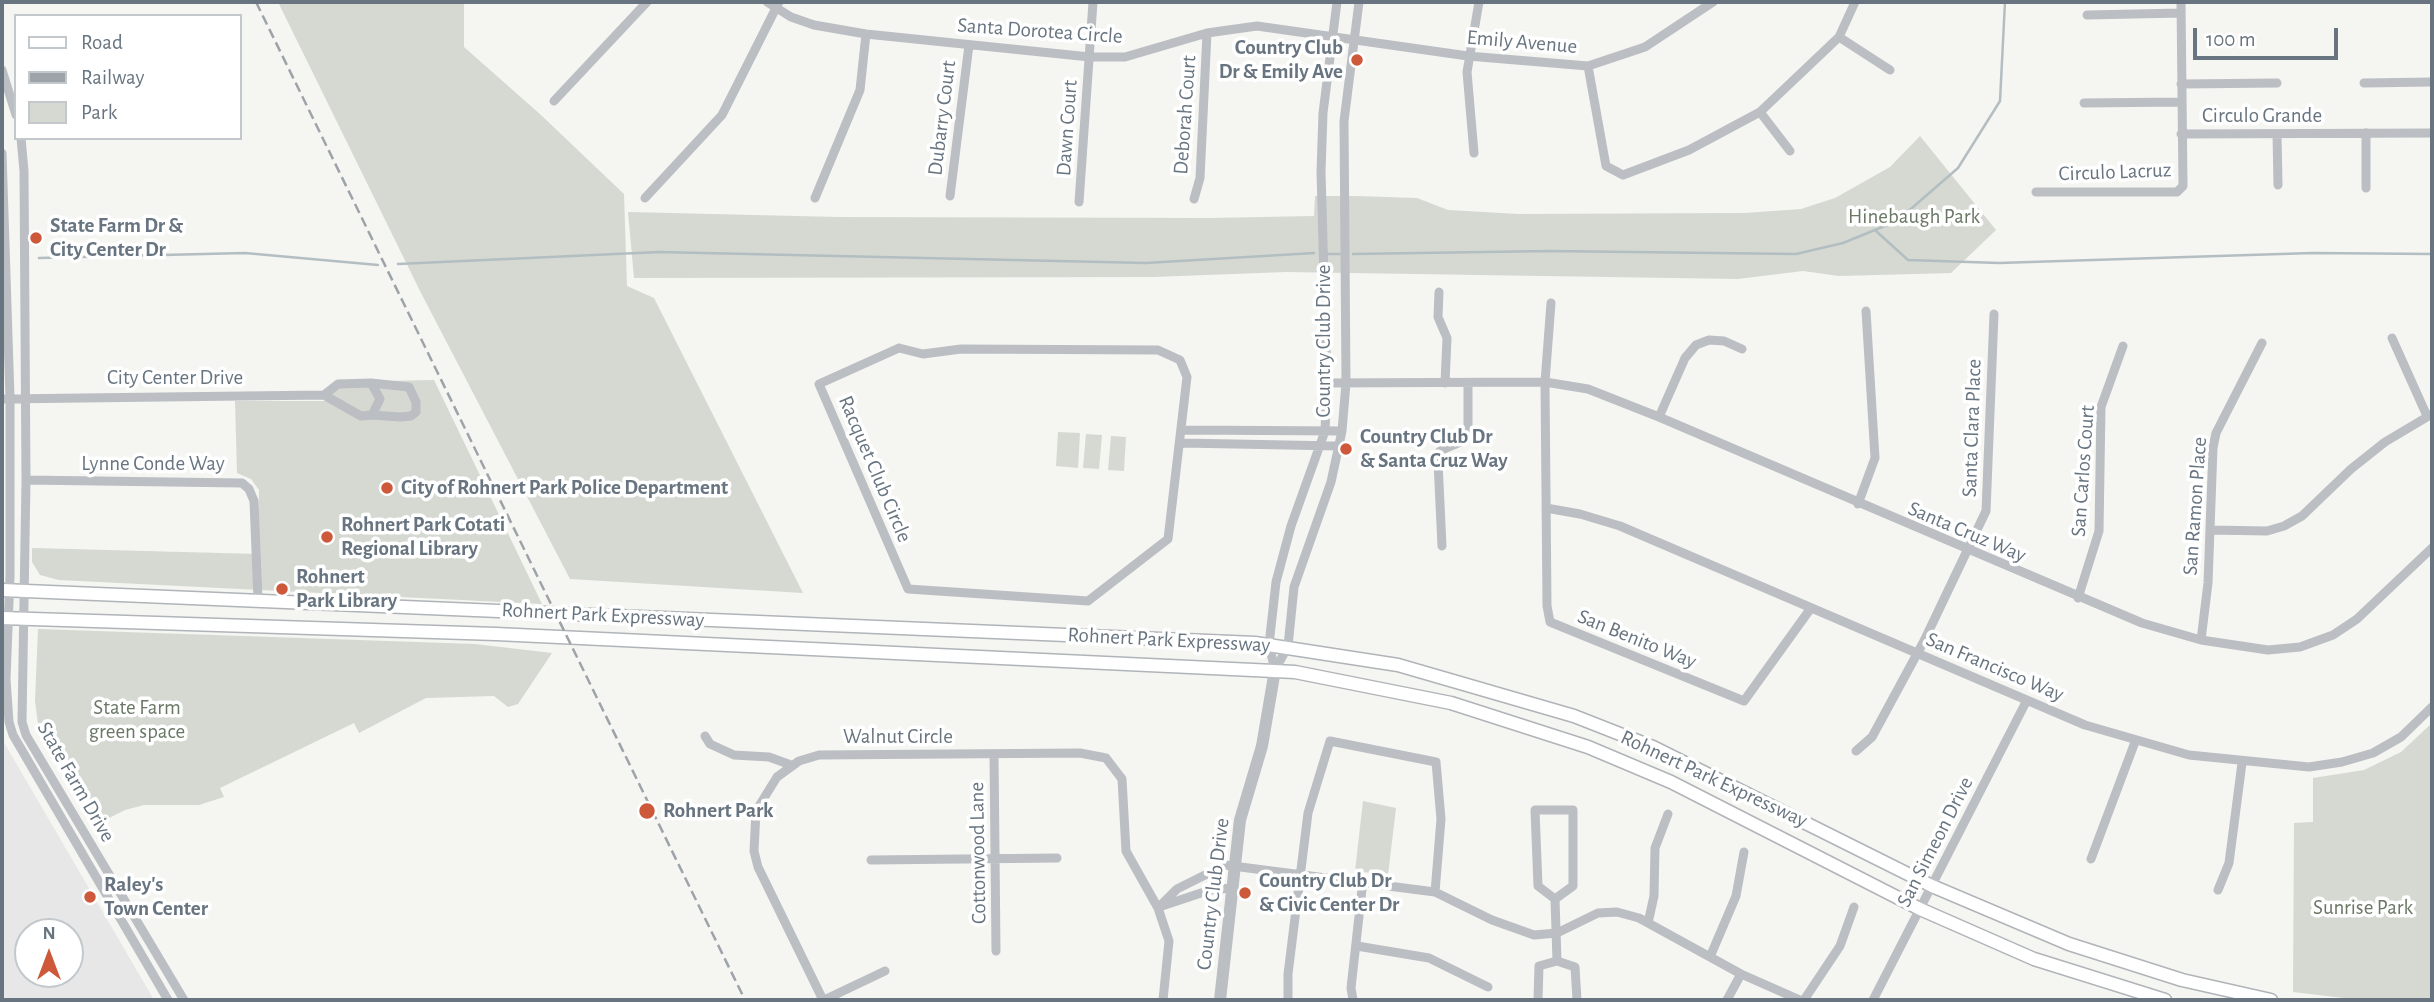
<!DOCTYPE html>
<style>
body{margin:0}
#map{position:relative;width:2434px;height:1002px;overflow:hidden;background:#f5f5f2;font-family:"Alegreya Sans",sans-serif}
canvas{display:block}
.frame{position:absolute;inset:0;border:4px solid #687580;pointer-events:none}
.legend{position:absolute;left:14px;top:14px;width:228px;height:126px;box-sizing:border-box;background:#fff;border:2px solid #c3c8cc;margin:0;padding:9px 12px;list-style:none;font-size:21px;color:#687580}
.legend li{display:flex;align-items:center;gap:14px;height:35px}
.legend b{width:35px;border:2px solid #c3c8cc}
.north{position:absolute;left:14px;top:918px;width:70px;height:70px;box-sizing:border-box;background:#fff;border:2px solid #c3c8cc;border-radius:50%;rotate:0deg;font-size:19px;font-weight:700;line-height:28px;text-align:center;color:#687580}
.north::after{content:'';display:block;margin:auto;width:24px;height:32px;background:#cd593a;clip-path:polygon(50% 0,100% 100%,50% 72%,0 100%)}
.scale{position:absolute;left:2193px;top:28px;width:145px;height:32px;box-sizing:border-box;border:4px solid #687580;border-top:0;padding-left:9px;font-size:21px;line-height:24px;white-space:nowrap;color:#687580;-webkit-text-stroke:5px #fff;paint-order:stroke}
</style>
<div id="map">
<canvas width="2434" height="1002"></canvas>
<div class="frame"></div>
<ul class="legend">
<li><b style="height:9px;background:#fff"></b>Road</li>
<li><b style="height:9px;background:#9da3a8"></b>Railway</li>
<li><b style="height:19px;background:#d5d9d2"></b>Park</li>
</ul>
<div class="north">N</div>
<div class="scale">100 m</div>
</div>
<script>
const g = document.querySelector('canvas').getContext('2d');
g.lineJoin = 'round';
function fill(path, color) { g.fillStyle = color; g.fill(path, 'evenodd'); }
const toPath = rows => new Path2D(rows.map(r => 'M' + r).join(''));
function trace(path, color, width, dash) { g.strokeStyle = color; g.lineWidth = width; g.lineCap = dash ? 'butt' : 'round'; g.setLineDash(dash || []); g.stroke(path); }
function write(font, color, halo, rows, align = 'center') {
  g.font = font + ' "Alegreya Sans",sans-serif'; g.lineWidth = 7; g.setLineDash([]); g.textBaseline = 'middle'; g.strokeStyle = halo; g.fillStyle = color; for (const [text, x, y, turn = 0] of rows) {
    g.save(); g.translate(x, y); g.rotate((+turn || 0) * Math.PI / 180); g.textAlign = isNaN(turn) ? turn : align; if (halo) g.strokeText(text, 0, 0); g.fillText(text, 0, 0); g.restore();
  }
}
const built = toPath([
 [2,739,154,1000,2,1000],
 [28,932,70,932,70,974,28,974]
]);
const green = toPath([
 [278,2,464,2,464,47,541,115,624,194,627,286,654,298,803,593,570,579,421,293],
 [1920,136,1996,230,1951,273,1839,276,1803,271,1738,279,1286,272,1153,277,634,278,628,212,838,217,1210,218,1314,216,1315,196,1354,196,1417,198,1448,210,1518,214,1745,213,1801,209,1835,198,1890,167],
 [434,380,542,604,59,580,40,575,32,562,32,548,258,554,259,490,251,479,237,473,235,401,326,401,334,382],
 [1058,432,1080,433,1078,468,1056,466],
 [1086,434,1102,435,1099,469,1083,468],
 [1111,436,1126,437,1124,471,1108,470],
 [38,629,475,644,552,653,518,704,508,707,494,696,426,698,359,733,354,723,220,788,224,797,199,805,144,805,125,810,97,824,38,724,35,701],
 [2432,723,2432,1000,2361,1000,2293,992,2294,823,2313,822,2313,778,2364,770,2401,752],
 [1363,801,1396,808,1388,875,1355,871]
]);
const stream = toPath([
 [1876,231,1908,260,1999,263,2312,253,2432,254],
 [1328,254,1340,254],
 [1353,254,1550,251,1796,254,1843,243,1897,221,1958,168,2000,101,2005,2],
 [39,258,245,253,378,265],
 [398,264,659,252,1146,263,1314,253]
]);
const minor = toPath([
 [767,2,791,17,814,25,866,34,1090,57,1125,57,1207,33,1257,26,1468,56,1588,66,1645,47,1713,2],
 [2087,15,2181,13],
 [1839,37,1890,70],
 [1588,66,1606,166,1623,175,1689,150,1760,112,1839,37,1855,2],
 [2,70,16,115],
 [2364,83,2432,82],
 [2181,84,2277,83],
 [554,101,647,2],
 [2084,103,2181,102],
 [1760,112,1790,151],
 [2366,133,2366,188],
 [2181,134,2432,133],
 [2277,134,2278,185],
 [21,138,24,171,26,480,22,722,26,735,184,1000],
 [2,153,10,398,10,576,6,679,9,722,13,735,168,1000],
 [1474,153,1467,72,1479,2],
 [2036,192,2177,192,2183,186,2181,2],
 [950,196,969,45],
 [645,198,722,115,779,2],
 [815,198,860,90,866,34],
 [1194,199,1200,178,1207,33],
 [1079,202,1093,2],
 [1439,292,1438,317,1447,338,1445,383],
 [1551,303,1545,382,1547,606,1550,622,1744,701,1811,608],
 [2392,338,2427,416],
 [899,348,923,354,961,349,1158,350,1180,360,1187,377,1168,539,1088,601,908,589,819,384,899,348],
 [371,383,409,387,416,402,416,412,411,416,400,417,372,415],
 [1327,383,1545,382,1588,389,1659,417,2142,623,2201,640,2268,650,2300,647,2333,635,2357,619,2432,548],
 [2,399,324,395,361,416,372,415,380,399,371,383,338,384,324,395],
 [1659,417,1685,358,1696,345,1709,340,1724,341,1742,349],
 [1183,430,1342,431],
 [1182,443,1339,446],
 [26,480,242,483,249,489,254,501,258,600],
 [1858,504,1875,458,1866,311],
 [1546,508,1580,514,1620,526,2085,725,2189,755,2309,767,2342,762,2373,753,2401,737,2432,707],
 [2210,530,2267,531,2284,526,2302,516,2351,469,2385,442,2432,414],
 [1442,546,1438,462,1439,452,1446,448,1468,439,1468,383],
 [2078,598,2099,531,2101,407,2123,346],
 [2201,640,2208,583,2213,448,2216,433,2262,343],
 [1275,670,1288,646,1294,587,1331,482,1342,431,1346,383,1344,121,1359,2],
 [1275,670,1269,645,1276,582,1291,526,1325,431,1327,383,1321,172,1323,113,1337,2],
 [705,736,710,744,734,755,769,757,791,765],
 [1856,751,1872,737,1924,641,1986,511,1994,314],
 [994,754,996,951],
 [2091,859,2135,742],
 [871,860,1057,858],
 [2218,890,2229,863,2242,763],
 [1555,899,1538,886,1535,810,1573,810,1573,886,1555,899,1557,961],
 [1159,907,1210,890,1232,888],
 [1158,908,1177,889,1225,865,1435,892,1492,920,1534,935,1557,933,1598,913,1617,912,1639,918,1741,974,1800,1000],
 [1648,923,1654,896,1655,848,1668,814],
 [1357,946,1429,958,1488,987],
 [1710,957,1736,896,1744,852],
 [823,1000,758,867,754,851,756,811,777,777,799,761,819,755,1080,753,1106,758,1122,779,1126,851,1158,908,1169,941,1163,1000],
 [824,1000,885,971],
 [1288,1000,1288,974,1308,813,1330,741,1436,762,1441,819,1435,892],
 [1353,1000,1351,988,1363,880],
 [1538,1000,1539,966,1557,961,1575,967,1577,1000],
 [1727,1000,1741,974],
 [1804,1000,1840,946,1854,907],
 [1873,1000,2027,700]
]);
const tertiary = toPath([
 [1220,1000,1240,820,1262,746,1275,670]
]);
const secondary = toPath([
 [2,590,1255,643,1398,665,1574,716,1653,747,1932,886,2069,944,2182,980,2271,1000],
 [2,618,496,634,1295,672,1451,703,1588,747,1671,782,1920,909,2034,959,2165,1000]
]);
const rail = toPath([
 [256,2,745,1000]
]);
const markers = [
 [1357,60,7,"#cd593a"],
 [36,238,7,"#cd593a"],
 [1346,449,7,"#cd593a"],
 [387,488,7,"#cd593a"],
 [327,537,7,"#cd593a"],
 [282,589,7,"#cd593a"],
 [647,811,9,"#cd593a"],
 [1245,893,7,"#cd593a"],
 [90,897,7,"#cd593a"]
];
const streetNames = [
 ["Santa Dorotea Circle",1040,31,4],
 ["Emily Avenue",1522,42,5],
 ["Deborah Court",1185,115,-86],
 ["Circulo Grande",2262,116],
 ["Dubarry Court",942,118,-83],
 ["Dawn Court",1067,128,-86],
 ["Circulo Lacruz",2115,172,-2],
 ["Country Club Drive",1324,341,-90],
 ["City Center Drive",175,378],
 ["Santa Clara Place",1972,428,-88],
 ["Lynne Conde Way",153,464],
 ["Racquet Club Circle",875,469,67],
 ["San Carlos Court",2083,471,-86],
 ["San Ramon Place",2195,506,-86],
 ["Santa Cruz Way",1967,532,23],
 ["Rohnert Park Expressway",603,615,3],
 ["San Benito Way",1637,639,22],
 ["Rohnert Park Expressway",1169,640,3],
 ["San Francisco Way",1995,667,23],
 ["Walnut Circle",898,737],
 ["Rohnert Park Expressway",1714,779,25],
 ["State Farm Drive",76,782,60],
 ["San Simeon Drive",1935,842,-63],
 ["Cottonwood Lane",978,853,-91],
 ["Country Club Drive",1213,894,-83]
];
const poiNames = [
 ["Country Club",1343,48,"right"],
 ["Dr & Emily Ave",1343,72,"right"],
 ["State Farm Dr &",50,226],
 ["City Center Dr",50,250],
 ["Country Club Dr",1360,437],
 ["& Santa Cruz Way",1360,461],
 ["City of Rohnert Park Police Department",401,488],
 ["Rohnert Park Cotati",341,525],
 ["Regional Library",341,549],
 ["Rohnert",296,577],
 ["Park Library",296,601],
 ["Rohnert Park",663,811],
 ["Country Club Dr",1259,881],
 ["& Civic Center Dr",1259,905],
 ["Raley's",104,885],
 ["Town Center",104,909]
];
const parkNames = [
 ["Hinebaugh Park",1914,217],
 ["State Farm",137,708],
 ["green space",137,732],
 ["Sunrise Park",2363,908]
];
fill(built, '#e6e7e6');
fill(green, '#d5d9d2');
trace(stream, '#b3bec2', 2.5);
trace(secondary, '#b0b4b8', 15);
trace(minor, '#bbbec2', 9);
trace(tertiary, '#bbbec2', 12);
trace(secondary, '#fff', 12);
trace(rail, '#9da3a8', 2.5, [10, 5]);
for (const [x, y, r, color] of markers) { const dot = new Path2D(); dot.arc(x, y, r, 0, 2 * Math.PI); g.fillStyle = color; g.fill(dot); trace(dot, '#fff', 2.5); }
write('21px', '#687580', '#fff', streetNames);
write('bold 21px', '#687580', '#fff', poiNames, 'left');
write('21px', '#6a7866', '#fff', parkNames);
</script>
